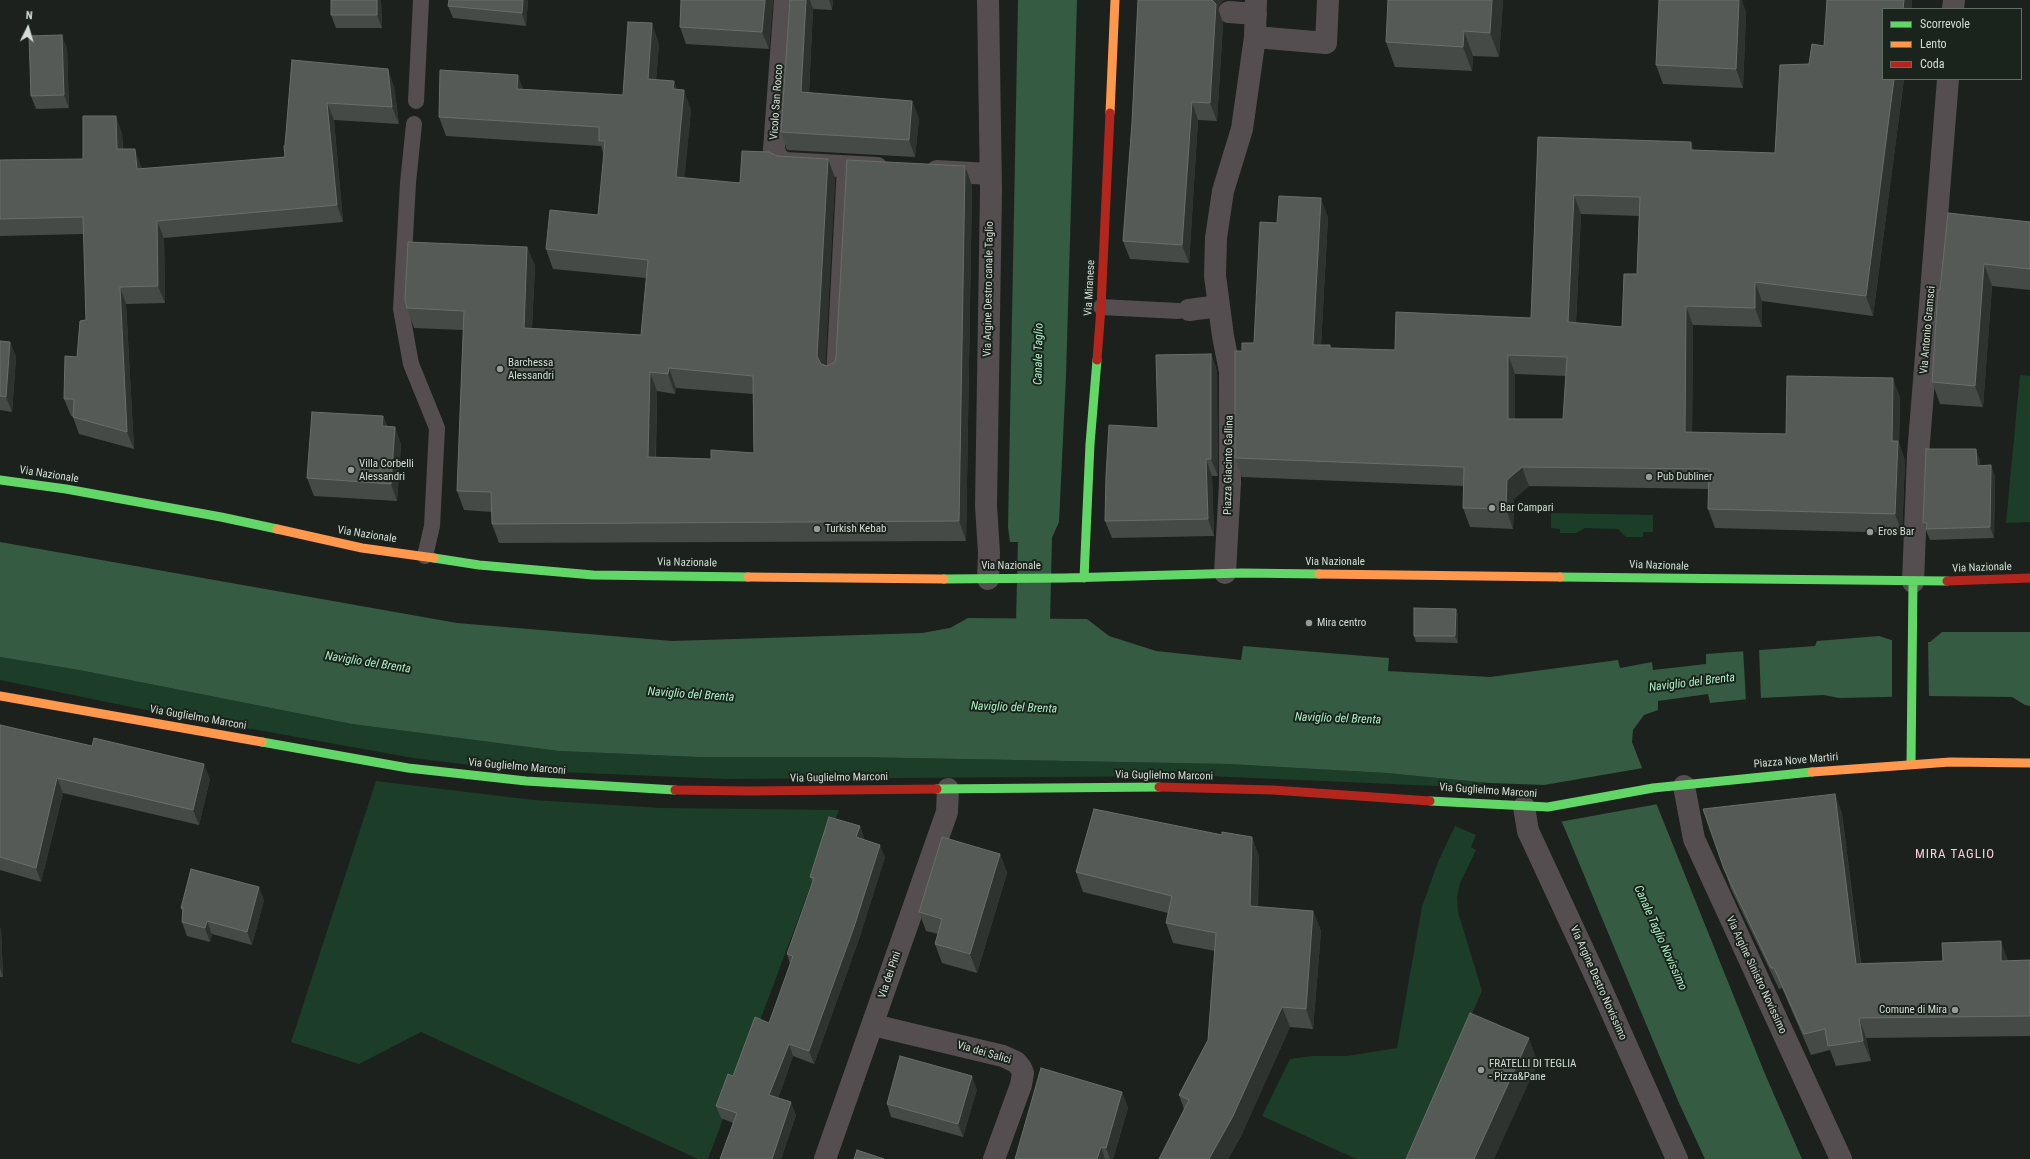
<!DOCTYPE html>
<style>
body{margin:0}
#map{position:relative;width:2030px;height:1159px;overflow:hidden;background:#1c211d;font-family:"Roboto Condensed",sans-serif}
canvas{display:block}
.legend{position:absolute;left:1882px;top:8px;width:140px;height:72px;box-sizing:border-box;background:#1a231c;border:1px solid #656d67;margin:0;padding:5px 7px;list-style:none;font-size:12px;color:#d6dcd7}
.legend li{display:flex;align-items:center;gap:8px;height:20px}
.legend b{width:20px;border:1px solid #656d67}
.north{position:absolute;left:8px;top:8px;width:40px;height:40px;-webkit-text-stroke:3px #1a231c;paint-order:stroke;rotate:5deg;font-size:11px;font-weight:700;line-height:16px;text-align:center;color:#d6dcd7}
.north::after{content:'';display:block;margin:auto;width:14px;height:18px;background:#d6dcd7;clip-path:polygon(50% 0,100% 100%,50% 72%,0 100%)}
</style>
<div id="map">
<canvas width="2030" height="1159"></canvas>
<ul class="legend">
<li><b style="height:5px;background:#63d668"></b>Scorrevole</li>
<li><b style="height:5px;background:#ff974d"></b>Lento</li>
<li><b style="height:5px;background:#b3261e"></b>Coda</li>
</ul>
<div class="north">N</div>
</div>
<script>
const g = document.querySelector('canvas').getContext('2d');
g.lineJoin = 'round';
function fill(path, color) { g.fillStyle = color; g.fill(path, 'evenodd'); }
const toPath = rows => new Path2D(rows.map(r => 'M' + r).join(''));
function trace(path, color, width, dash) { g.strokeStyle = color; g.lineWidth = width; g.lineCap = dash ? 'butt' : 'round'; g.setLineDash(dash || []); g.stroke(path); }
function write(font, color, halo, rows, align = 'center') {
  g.font = font + ' "Roboto Condensed",sans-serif'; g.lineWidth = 4; g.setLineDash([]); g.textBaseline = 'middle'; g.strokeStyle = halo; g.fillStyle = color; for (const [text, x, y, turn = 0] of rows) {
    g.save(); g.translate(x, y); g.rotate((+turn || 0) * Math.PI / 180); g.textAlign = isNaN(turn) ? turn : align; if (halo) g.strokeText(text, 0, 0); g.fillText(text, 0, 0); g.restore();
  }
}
const green = toPath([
 [2020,375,2030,376,2030,522,2006,523],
 [1551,513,1653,515,1653,532,1643,532,1643,537,1626,537,1618,529,1585,528,1576,533,1560,533,1560,529,1551,528],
 [0,657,79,670,352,724,559,751,698,757,855,757,1228,764,1386,773,1490,783,1460,787,1208,776,727,779,512,770,413,758,136,708,0,680],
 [376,781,533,800,661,808,839,810,708,1159,698,1159,421,1032,359,1064,291,1042],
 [1455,826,1476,835,1471,847,1476,850,1460,883,1457,897,1458,912,1482,991,1407,1159,1356,1159,1262,1116,1290,1059,1313,1056,1347,1056,1397,1048,1422,907,1438,862]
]);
const water = toPath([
 [1018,0,1077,0,1066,376,1059,522,1050,542,1010,542,1008,527],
 [0,542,457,623,672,641,922,633,950,628,968,618,1087,619,1109,636,1156,651,1241,660,1243,646,1389,658,1388,671,1490,677,1618,660,1620,668,1652,662,1653,670,1706,664,1706,654,1815,646,1817,641,1879,636,1891,640,1930,642,1942,632,2030,632,2030,706,2025,705,2012,697,1928,696,1839,698,1824,695,1759,698,1710,703,1708,694,1658,701,1658,710,1644,715,1633,730,1632,742,1642,768,1765,1074,1802,1159,1705,1159,1679,1103,1564,827,1544,785,1490,783,1386,773,1228,764,855,757,698,757,559,751,352,724,79,670,0,657]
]);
const pier = toPath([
 [1892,638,1928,640,1929,698,1892,700],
 [1759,648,1761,700,1746,701,1743,649],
 [1643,768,1658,804,1559,822,1545,793,1544,785]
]);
const canal = toPath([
 [1032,665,1036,496]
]);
const lane = toPath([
 [416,101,421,0],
 [414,124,408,183,401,309,411,364,437,428,432,526,425,556],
 [1101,307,1178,311],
 [834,376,845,166]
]);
const street = toPath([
 [785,0,774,149,777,158,785,163,877,168],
 [1953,9,1954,0],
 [1229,12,1256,14],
 [1255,37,1326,43,1328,0],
 [937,171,990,174],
 [1189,310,1219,306],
 [1225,573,1230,483,1230,372,1223,336,1215,276,1216,238,1223,191,1242,129,1255,37,1256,0],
 [988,579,989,553,986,506,991,190,988,0],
 [1913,582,1918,455,1948,79],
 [1684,786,1694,839,1841,1159],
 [1524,807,1528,831,1600,986,1677,1159],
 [873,1025,1003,1056,1016,1062,1021,1068,1023,1073,1021,1085,994,1159],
 [825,1159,947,812,948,789]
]);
const fast = toPath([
 [0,480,66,489,221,517,277,529],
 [434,558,479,565,593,575,748,577],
 [1560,577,1947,581],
 [1084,578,1090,444,1097,360],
 [944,579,1065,578,1242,573,1319,574],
 [262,742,408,768,526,781,675,790],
 [1911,764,1913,582],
 [937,789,1159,787],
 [1430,801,1548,807,1653,788,1812,772]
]);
const slow = toPath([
 [1110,113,1115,0],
 [277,529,362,548,434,558],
 [1319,574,1560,577],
 [748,577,944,579],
 [0,696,262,742],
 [1812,772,1950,762,2030,763]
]);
const jam = toPath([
 [1097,360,1101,307,1110,113],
 [1947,581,2030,578],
 [1159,787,1273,790,1430,801],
 [675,790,749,791,937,789]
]);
const wall = toPath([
 [331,0,381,0,382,28,336,28,331,15],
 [528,0,526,26,453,18,448,6],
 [773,0,769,49,686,44,680,27],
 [790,0,833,0,832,10,813,9,809,93,912,101,919,119,915,157,787,150,781,132],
 [1138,0,1224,0,1219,5,1218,8,1223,23,1217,121,1198,120,1189,263,1130,259,1123,241,1132,123],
 [1503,0,1499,57,1473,56,1472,71,1395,67,1386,42],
 [1827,0,1912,0,1912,9,1883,79,1904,79,1873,316,1762,301,1762,327,1693,325,1692,432,1786,434,1900,397,1899,443,1905,461,1902,533,1715,528,1708,509,1708,489,1529,486,1514,499,1513,529,1470,527,1463,508,1464,486,1242,477,1235,458,1242,351,1254,343,1277,223,1328,217,1321,345,1330,345,1330,348,1395,350,1531,318,1538,137,1694,150,1775,153,1809,64,1824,46],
 [1581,214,1639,216,1637,274,1622,327,1576,323],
 [1515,374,1566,376,1563,419,1515,419],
 [1746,12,1743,88,1663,84,1656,65],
 [659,43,656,80,674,81,677,90,691,110,684,178,740,183,777,156,828,159,835,178,825,366,827,366,835,362,965,166,972,186,966,541,499,543,492,524,492,512,464,510,457,491,463,330,414,328,407,308,527,247,535,266,532,328,641,335,646,278,553,269,546,249,598,215,604,155,601,146,446,136,439,117,523,90,623,95],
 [676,388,753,394,754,453,711,459,656,457,657,391,675,394],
 [67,48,69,108,36,109,31,96],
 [292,60,394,86,399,124,334,120,343,222,164,238,165,303,126,304,134,449,79,434,73,417,73,416,71,416,64,399,77,357,86,320,84,234,0,236,0,160,83,159,122,133,123,149,141,166,142,169,285,157],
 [2030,222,2030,290,1992,286,1983,407,1940,404,1932,382,1940,290],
 [0,341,10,342,16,357,12,412,0,410],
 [1211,354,1217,371,1218,476,1212,476,1214,536,1112,538,1105,521,1158,428],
 [383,416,387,426,395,427,401,445,397,501,314,496,307,478],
 [1980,460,1980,466,1995,476,1994,538,1930,540,1923,523],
 [1456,609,1458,615,1458,643,1416,642,1414,636],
 [0,725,210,779,199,825,63,793,41,882,0,870],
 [1835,794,1842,814,1861,963,2030,960,2030,1036,1866,1038,1871,1061,1836,1066,1830,1050,1811,1055,1782,988,1779,989,1731,889,1724,869],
 [860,826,864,839,885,857,859,939,814,1064,793,1056,778,1098,796,1115,781,1159,720,1159,733,1123,721,1118,716,1106,733,1076,769,1023,790,964,787,954,813,883,810,877],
 [1222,835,1252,837,1259,857,1258,907,1313,911,1321,931,1313,1029,1290,1027,1241,1136,1228,1159,1159,1159,1184,1109,1179,1095,1208,1040,1215,951,1173,943,1166,923,1168,913,1083,892,1076,872],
 [1000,854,1007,873,977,973,942,963,935,944,938,934,926,931,919,912],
 [264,900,252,945,212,934,210,942,187,936,182,922,183,913,181,908],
 [0,928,1,930,3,977,0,977],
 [977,1089,963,1137,891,1117,887,1104],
 [1122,1092,1128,1108,1113,1159,1015,1159]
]);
const shadedWall = toPath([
 [377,0,381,0,382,28,377,15],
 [523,0,528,0,526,26,522,13],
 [765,0,773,0,769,49,762,32],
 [806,0,810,0,813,9,808,110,801,92],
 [829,0,833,0,832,10],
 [1212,0,1224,0,1219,5,1218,8,1223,23,1217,121,1210,103],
 [1492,0,1503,0,1499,57,1490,33],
 [1739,0,1742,0,1746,12,1743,88,1736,69],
 [1904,0,1912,0,1912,9,1903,9],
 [652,23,659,43,655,98,648,79],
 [1464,31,1473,56,1472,71,1463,47],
 [62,35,67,48,69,108,64,95],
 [388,69,394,86,399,124,392,107],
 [518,75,525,94,517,89],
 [1894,79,1904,79,1873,316,1866,296],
 [674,81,681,101,673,89],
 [684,90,691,110,683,196,676,177],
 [912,101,919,119,915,157,909,140],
 [1192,102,1198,120,1189,263,1182,245],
 [327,103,334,120,343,222,337,205],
 [116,116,122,133,123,166,117,149],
 [1691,142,1698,162,1691,150],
 [135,149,141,166,144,186,137,169],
 [828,159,835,178,825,376,817,356],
 [965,166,972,186,966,541,959,521],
 [1574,195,1581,214,1575,341,1568,322],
 [1321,198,1328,217,1320,364,1313,345],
 [157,221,164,238,165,303,158,286],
 [527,247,535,266,531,347,524,328],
 [1984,264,1992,286,1983,407,1975,386],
 [1755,282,1762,301,1762,327,1755,308],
 [120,287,126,304,134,449,127,432],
 [1686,306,1693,325,1692,452,1685,432],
 [10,342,16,357,12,412,6,397],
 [1211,354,1217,371,1218,476,1211,459],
 [1508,355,1515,374,1515,439,1508,419],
 [669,368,676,388,675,394,668,374],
 [650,372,657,391,655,476,648,457],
 [1893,378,1900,397,1899,443,1905,461,1902,533,1895,514,1892,441],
 [383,416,389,434,382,426],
 [395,427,401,445,397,501,391,484],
 [1976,449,1980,460,1981,477,1977,466],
 [1206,459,1212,476,1214,536,1208,519],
 [1991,465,1995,476,1994,538,1990,527],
 [1522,467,1529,486,1514,499,1513,529,1506,509,1507,480],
 [1456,609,1458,615,1458,643,1455,636],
 [204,764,210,779,199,825,193,810],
 [57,778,63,793,41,882,36,868],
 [1835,794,1842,814,1863,984,1856,964],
 [860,826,864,839,861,850,856,837],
 [1252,837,1259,857,1257,926,1250,906],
 [880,845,885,857,859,939,814,1064,809,1051],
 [1000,854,1007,873,977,973,970,954],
 [259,887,264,900,252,945,247,932],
 [1313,911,1321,931,1313,1029,1306,1009],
 [207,921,212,934,210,942,205,928],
 [0,928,1,930,3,977,0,968],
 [2001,941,2008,961,2001,961],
 [1282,1007,1290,1027,1241,1136,1228,1159,1209,1159],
 [1859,1018,1866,1038,1871,1061,1863,1041],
 [1529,1038,1538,1063,1494,1159,1474,1159],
 [789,1044,793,1056,774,1108,769,1095],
 [972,1076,977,1089,963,1137,958,1124],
 [1122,1092,1128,1108,1113,1159,1110,1159,1106,1148],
 [791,1102,796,1115,781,1159,772,1159],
 [1101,1147,1105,1159,1097,1159]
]);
const building = toPath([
 [331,0,377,0,377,15,331,15,331,0],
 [449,0,523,0,522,13,448,6,449,0],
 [681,0,765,0,762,32,680,27,681,0],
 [790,0,806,0,801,92,912,101,909,140,781,132,790,0],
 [1138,0,1212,0,1216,4,1210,103,1192,102,1182,245,1123,241,1132,123,1138,0],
 [1388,0,1492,0,1490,33,1464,31,1463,47,1386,42,1388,0],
 [1659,0,1739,0,1736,69,1656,65,1659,0],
 [1827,0,1904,0,1903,9,1883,9,1883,79,1894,79,1866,296,1755,282,1755,308,1686,306,1685,432,1786,434,1787,376,1893,378,1892,441,1898,441,1895,514,1708,509,1709,469,1522,467,1507,480,1506,509,1463,508,1464,467,1235,458,1235,351,1242,351,1242,343,1254,343,1260,222,1277,223,1279,196,1321,198,1313,345,1330,345,1330,348,1395,350,1396,312,1531,318,1538,137,1691,142,1691,150,1775,153,1780,65,1809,64,1812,44,1824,46,1827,0],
 [1574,195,1640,197,1637,274,1624,274,1622,327,1568,322,1574,195],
 [1508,355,1567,357,1563,419,1508,419,1508,355],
 [628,22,652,23,648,79,674,81,673,89,684,90,676,177,740,183,742,151,769,152,777,156,828,159,817,356,821,364,827,366,835,362,836,357,847,160,965,166,959,521,492,524,491,492,457,491,464,311,407,308,405,299,408,242,527,247,524,328,641,335,648,260,546,249,550,210,598,215,605,141,599,141,599,127,439,117,440,70,518,75,517,89,623,95,628,22],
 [669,368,753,376,754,453,711,450,711,459,648,457,650,372,668,374,669,368],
 [62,35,64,95,31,96,29,36,62,35],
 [292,60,388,69,392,107,327,103,337,205,157,221,158,286,120,287,127,432,73,417,74,399,64,399,65,356,77,357,80,321,86,320,83,217,0,219,0,160,83,159,83,116,116,116,117,149,135,149,137,169,285,157,284,146,285,145,292,60],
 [1948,213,2030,222,2030,269,1984,264,1975,386,1932,382,1938,289,1940,290,1948,213],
 [0,341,10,342,6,397,0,396,0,341],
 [1211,354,1211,459,1206,459,1208,519,1105,521,1106,476,1109,425,1158,428,1156,355,1211,354],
 [312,412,383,416,382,426,395,427,391,484,307,478,312,412],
 [1926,449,1976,449,1977,466,1991,465,1990,527,1926,529,1927,523,1923,523,1926,449],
 [1414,608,1456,609,1455,636,1414,636,1414,608],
 [0,725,92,746,94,738,204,764,193,810,57,778,36,868,0,857,0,725],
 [1835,794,1856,964,1943,961,1942,943,2001,941,2001,961,2030,960,2030,1016,1859,1018,1863,1041,1828,1046,1825,1029,1804,1034,1774,968,1771,968,1724,869,1703,809,1835,794],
 [1094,809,1222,835,1222,832,1252,837,1250,906,1313,911,1306,1009,1282,1007,1233,1116,1209,1159,1159,1159,1189,1100,1179,1095,1208,1040,1216,933,1166,923,1172,896,1076,872,1094,809],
 [829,817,860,826,856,837,880,845,854,927,809,1051,789,1044,769,1095,791,1102,772,1159,720,1159,737,1113,716,1106,728,1074,733,1076,755,1017,769,1023,793,956,787,954,814,878,810,877,829,817],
 [942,837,1000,854,970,954,935,944,942,919,919,912,942,837],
 [191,869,259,887,247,932,207,921,205,928,182,922,183,908,181,908,191,869],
 [1470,1013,1529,1038,1474,1159,1406,1159,1470,1013],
 [900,1056,972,1076,958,1124,887,1104,900,1056],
 [1041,1068,1122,1092,1106,1148,1101,1147,1097,1159,1015,1159,1041,1068],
 [857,1150,884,1159,854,1159,857,1150]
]);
const markers = [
 [500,369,4,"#959b96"],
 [351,470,4,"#959b96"],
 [1649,477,4,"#959b96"],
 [1492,508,4,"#959b96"],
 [817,529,4,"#959b96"],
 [1870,532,4,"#959b96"],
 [1309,623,4,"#959b96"],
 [1955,1010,4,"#959b96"],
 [1481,1070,4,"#959b96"]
];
const streetNames = [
 ["Vicolo San Rocco",777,102,-86],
 ["Via Miranese",1090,288,-87],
 ["Via Argine Destro canale Taglio",989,289,-89],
 ["Via Antonio Gramsci",1928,330,-85],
 ["Piazza Giacinto Gallina",1229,465,-89],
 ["Via Nazionale",49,475,9],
 ["Via Nazionale",367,535,9],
 ["Via Nazionale",1335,562],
 ["Via Nazionale",687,563,1],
 ["Via Nazionale",1011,566],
 ["Via Nazionale",1659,566,2],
 ["Via Nazionale",1982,568,-2],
 ["Via Guglielmo Marconi",198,718,10],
 ["Piazza Nove Martiri",1796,761,-5],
 ["Via Guglielmo Marconi",517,767,5],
 ["Via Guglielmo Marconi",1164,776,1],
 ["Via Guglielmo Marconi",839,778,-1],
 ["Via Guglielmo Marconi",1488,791,4],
 ["Via dei Pini",890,975,-71],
 ["Via Argine Sinistro Novissimo",1756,975,65],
 ["Via Argine Destro Novissimo",1598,983,66],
 ["Via dei Salici",984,1053,16]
];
const poiNames = [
 ["Barchessa",508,363],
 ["Alessandri",508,376],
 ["Villa Corbelli",359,464],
 ["Alessandri",359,477],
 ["Pub Dubliner",1657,477],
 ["Bar Campari",1500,508],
 ["Turkish Kebab",825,529],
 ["Eros Bar",1878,532],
 ["Mira centro",1317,623],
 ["Comune di Mira",1947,1010,"right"],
 ["FRATELLI DI TEGLIA",1489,1064],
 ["- Pizza&Pane",1489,1077]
];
const waterNames = [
 ["Canale Taglio",1039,354,-89],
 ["Naviglio del Brenta",368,663,9],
 ["Naviglio del Brenta",1692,683,-7],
 ["Naviglio del Brenta",691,695,4],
 ["Naviglio del Brenta",1014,708,2],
 ["Naviglio del Brenta",1338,719,2],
 ["Canale Taglio Novissimo",1660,938,66]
];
const quarterNames = [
 ["MIRA TAGLIO",1955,855]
];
fill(green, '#1c3e29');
fill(water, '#355b42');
fill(pier, '#1c211d');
trace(canal, '#355b42', 34);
trace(lane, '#544e50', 16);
trace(street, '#544e50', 22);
trace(fast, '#63d668', 9);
trace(slow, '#ff974d', 9);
trace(jam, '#b3261e', 9);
fill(wall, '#454a46');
fill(shadedWall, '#2e332f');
fill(building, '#555a56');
trace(building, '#696e6a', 1);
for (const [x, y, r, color] of markers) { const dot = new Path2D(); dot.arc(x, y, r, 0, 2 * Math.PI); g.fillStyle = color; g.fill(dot); trace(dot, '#1a231c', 1.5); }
write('11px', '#d6dcd7', '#1a231c', streetNames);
write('11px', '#d6dcd7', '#1a231c', poiNames, 'left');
write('italic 12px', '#abf1c2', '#1a231c', waterNames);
g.letterSpacing = '1px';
write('13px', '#fbcbdd', '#1a231c', quarterNames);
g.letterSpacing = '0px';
</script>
